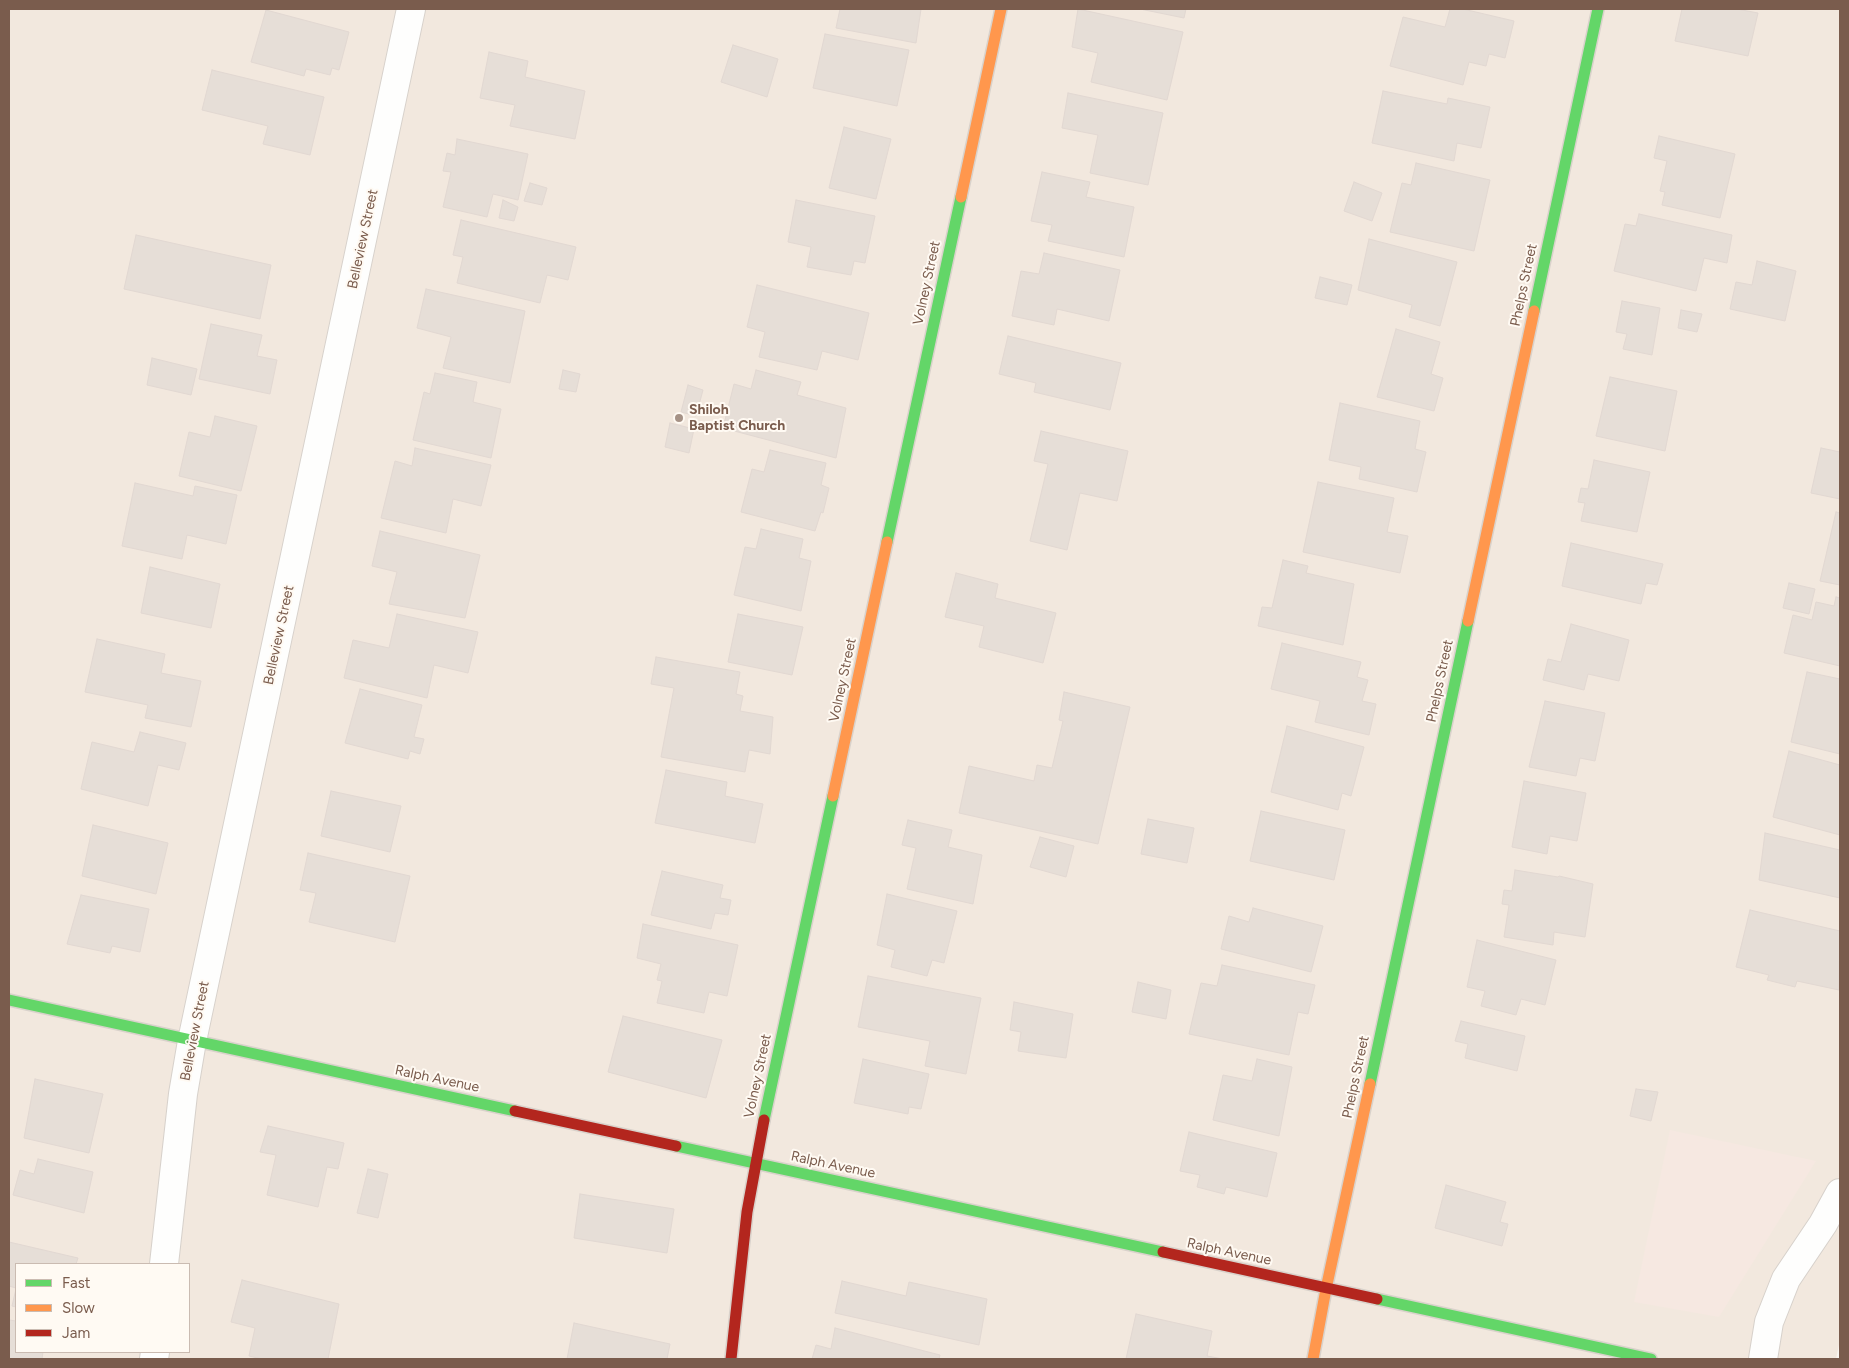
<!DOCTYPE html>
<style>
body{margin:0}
#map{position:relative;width:1849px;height:1368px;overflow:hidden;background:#f9f5f0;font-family:Figtree,sans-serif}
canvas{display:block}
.frame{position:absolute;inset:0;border:10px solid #7a5c4d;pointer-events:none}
.legend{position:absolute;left:15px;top:1263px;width:175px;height:90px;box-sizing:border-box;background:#fffaf3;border:1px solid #cabbb1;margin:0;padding:6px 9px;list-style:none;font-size:15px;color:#7a5c4d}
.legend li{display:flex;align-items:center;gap:10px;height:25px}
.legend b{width:25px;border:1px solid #cabbb1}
</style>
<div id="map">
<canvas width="1849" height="1368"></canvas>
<div class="frame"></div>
<ul class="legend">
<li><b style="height:6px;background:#63d668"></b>Fast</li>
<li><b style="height:6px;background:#ff974d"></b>Slow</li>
<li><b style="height:6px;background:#b3261e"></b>Jam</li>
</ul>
</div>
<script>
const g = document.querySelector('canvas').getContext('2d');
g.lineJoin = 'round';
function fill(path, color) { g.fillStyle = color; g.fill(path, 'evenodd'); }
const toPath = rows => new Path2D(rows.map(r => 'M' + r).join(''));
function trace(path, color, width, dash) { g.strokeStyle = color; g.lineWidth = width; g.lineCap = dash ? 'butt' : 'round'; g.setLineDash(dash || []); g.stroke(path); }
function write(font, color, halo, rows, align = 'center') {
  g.font = font + ' Figtree,sans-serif'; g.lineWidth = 4; g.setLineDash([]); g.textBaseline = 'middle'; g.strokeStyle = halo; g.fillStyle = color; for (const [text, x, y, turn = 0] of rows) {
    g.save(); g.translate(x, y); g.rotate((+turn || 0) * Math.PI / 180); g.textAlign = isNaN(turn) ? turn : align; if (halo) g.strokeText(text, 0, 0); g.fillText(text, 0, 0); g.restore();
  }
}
const residential = toPath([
 [9,9,1840,9,1840,1340,1836,1359,9,1359],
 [16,1264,189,1264,189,1352,16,1352]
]);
const commercial = toPath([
 [1670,1130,1816,1161,1719,1317,1634,1302]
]);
const building = toPath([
 [840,9,921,9,916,43,836,28,840,9],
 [1078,9,1183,32,1167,100,1091,82,1098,53,1072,47,1078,9],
 [1140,9,1186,9,1184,18,1140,9],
 [1450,9,1463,9,1514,21,1505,58,1489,54,1486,66,1469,62,1463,85,1390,66,1403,17,1445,27,1450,9],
 [1682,9,1737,9,1758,13,1748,56,1675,41,1682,9],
 [266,10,349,32,339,70,332,68,330,75,306,69,304,76,251,62,266,10],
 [825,34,909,50,897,106,813,88,825,34],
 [733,45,778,59,767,97,721,82,733,45],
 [489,52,528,61,525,77,585,91,575,139,510,126,515,105,480,98,489,52],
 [212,70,324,97,310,155,263,144,268,126,202,110,212,70],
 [1383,91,1447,104,1448,98,1490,107,1481,148,1457,143,1454,161,1372,143,1383,91],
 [1068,93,1163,113,1148,185,1090,173,1098,135,1062,128,1068,93],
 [844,127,891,139,876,199,829,188,844,127],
 [1659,136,1735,154,1720,218,1662,205,1665,192,1660,191,1667,161,1654,158,1659,136],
 [457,139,528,154,518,200,493,194,487,217,443,207,451,172,443,171,447,153,455,155,457,139],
 [1416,163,1490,180,1474,251,1390,232,1402,183,1411,185,1416,163],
 [1042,172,1090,182,1086,197,1134,207,1124,257,1048,241,1052,225,1031,221,1042,172],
 [1354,182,1382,193,1372,221,1344,211,1354,182],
 [530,183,547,188,542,205,524,201,530,183],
 [503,200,518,207,514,221,499,218,503,200],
 [796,200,875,216,865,263,854,261,851,275,807,267,811,247,788,242,796,200],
 [1639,214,1732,235,1727,263,1704,258,1696,291,1614,271,1625,224,1636,226,1639,214],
 [461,220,576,247,568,280,547,275,540,303,457,283,463,257,453,255,461,220],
 [136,235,271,265,260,319,124,289,136,235],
 [1369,239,1457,262,1440,326,1409,317,1412,305,1358,290,1369,239],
 [1044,253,1120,270,1109,321,1057,309,1054,325,1012,316,1021,271,1039,274,1044,253],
 [1757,261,1796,271,1785,321,1730,309,1736,282,1752,285,1757,261],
 [1320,277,1352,285,1347,305,1315,298,1320,277],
 [757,285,869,313,858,360,822,351,817,370,759,357,765,332,747,327,757,285],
 [426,289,525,311,510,383,443,368,451,337,417,328,426,289],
 [1622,301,1660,308,1652,355,1623,349,1627,334,1616,332,1622,301],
 [1681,310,1702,314,1697,332,1678,328,1681,310],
 [211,324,262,335,257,356,277,360,270,394,199,379,211,324],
 [1396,329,1440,342,1431,374,1443,378,1434,411,1377,397,1396,329],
 [1008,336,1121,363,1110,410,1034,392,1036,383,999,374,1008,336],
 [152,358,197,369,191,395,147,385,152,358],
 [563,370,580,374,576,392,559,389,563,370],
 [756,370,801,382,797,395,846,408,836,458,723,428,734,384,751,389,756,370],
 [435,373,477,382,473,402,501,409,491,458,413,440,424,392,430,394,435,373],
 [1610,377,1677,391,1665,451,1596,436,1610,377],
 [688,385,703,390,696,416,681,412,688,385],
 [1340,403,1420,421,1415,449,1426,452,1417,492,1359,479,1361,467,1329,460,1340,403],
 [215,416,257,426,241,491,179,476,189,432,210,437,215,416],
 [670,423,694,429,689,453,665,447,670,423],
 [1041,431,1128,451,1117,501,1080,493,1067,550,1030,541,1048,464,1034,461,1041,431],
 [415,448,491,465,481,506,453,499,446,533,381,518,395,461,412,466,415,448],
 [1821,448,1840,452,1840,499,1811,493,1821,448],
 [770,450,826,463,821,485,829,488,823,513,821,512,815,531,741,512,752,469,764,472,770,450],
 [1594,460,1650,472,1637,532,1581,521,1585,503,1578,502,1581,488,1588,489,1594,460],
 [1318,482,1394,498,1387,532,1408,536,1400,573,1303,552,1318,482],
 [135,483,193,496,195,486,237,495,226,544,187,535,182,559,122,546,135,483],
 [1836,512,1840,513,1840,585,1820,581,1836,512],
 [761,529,803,539,799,558,811,561,801,611,734,595,745,547,756,549,761,529],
 [380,531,480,555,465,618,389,604,397,572,372,566,380,531],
 [1571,543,1663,564,1657,585,1646,583,1641,604,1562,586,1571,543],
 [1283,560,1308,566,1306,573,1354,584,1343,645,1258,626,1262,607,1272,608,1283,560],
 [150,567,220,584,211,628,141,613,150,567],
 [956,573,998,584,995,598,1056,613,1043,663,979,647,984,626,945,617,956,573],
 [1789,583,1815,589,1809,614,1783,608,1789,583],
 [1836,597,1840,598,1840,666,1784,653,1793,615,1812,620,1816,602,1834,606,1836,597],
 [397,614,478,632,468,673,434,665,427,698,344,678,353,640,389,648,397,614],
 [738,614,803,627,792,675,728,662,738,614],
 [1571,624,1629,640,1619,681,1588,674,1584,690,1543,680,1548,659,1561,662,1571,624],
 [97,639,165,654,161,673,201,681,191,727,145,718,148,705,85,692,97,639],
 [1282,643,1361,662,1357,677,1368,680,1362,701,1376,704,1369,735,1315,722,1320,701,1271,689,1282,643],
 [656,657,740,672,736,694,743,696,740,711,773,717,770,754,749,750,745,772,661,757,674,688,651,684,656,657],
 [1807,672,1840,679,1840,754,1791,742,1807,672],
 [360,689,422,705,414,737,424,739,420,754,410,751,408,759,345,743,360,689],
 [1064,692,1130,707,1098,844,959,813,969,766,1034,781,1037,765,1052,768,1063,721,1059,720,1064,692],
 [1545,701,1605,713,1595,761,1580,758,1576,776,1529,767,1545,701],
 [1287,726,1364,747,1351,796,1342,793,1338,810,1271,792,1287,726],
 [140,732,186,743,179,770,158,765,148,806,81,789,92,742,134,752,140,732],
 [1789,751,1840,765,1840,835,1773,817,1789,751],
 [666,770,727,782,725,796,763,804,755,843,655,823,666,770],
 [1524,781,1586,793,1577,841,1550,836,1547,854,1512,847,1524,781],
 [331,791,401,806,390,852,321,836,331,791],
 [1261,811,1345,830,1334,880,1250,861,1261,811],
 [1148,819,1194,828,1187,863,1141,854,1148,819],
 [908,820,952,830,948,847,982,855,973,904,907,889,916,848,902,845,908,820],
 [93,825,168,843,156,894,82,876,93,825],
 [1765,833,1840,850,1840,898,1759,880,1765,833],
 [1040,837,1074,846,1066,877,1030,867,1040,837],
 [308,853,410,876,395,942,309,922,316,893,300,890,308,853],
 [1515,870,1558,877,1559,876,1593,884,1585,937,1554,932,1553,945,1504,937,1509,905,1502,904,1504,890,1512,891,1515,870],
 [662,871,723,885,720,898,731,900,728,915,715,913,711,929,651,915,662,871],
 [887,894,957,911,944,963,932,960,927,976,891,967,895,950,877,945,887,894],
 [81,895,149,909,140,952,112,946,110,953,67,944,81,895],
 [1253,908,1323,926,1311,972,1221,949,1229,916,1249,922,1253,908],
 [1750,910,1840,931,1839,990,1797,981,1795,987,1767,980,1769,975,1736,967,1750,910],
 [643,924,738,945,727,996,709,992,704,1013,657,1003,662,981,657,980,661,964,637,958,643,924],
 [1477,940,1556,960,1545,1005,1521,999,1516,1015,1481,1006,1485,991,1467,987,1477,940],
 [1222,965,1315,985,1308,1014,1298,1012,1289,1055,1189,1034,1201,983,1217,986,1222,965],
 [868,976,981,998,966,1074,925,1066,930,1041,858,1027,868,976],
 [1138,982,1171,990,1166,1019,1132,1012,1138,982],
 [1014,1002,1073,1014,1066,1058,1018,1051,1021,1032,1010,1030,1014,1002],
 [623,1016,722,1040,706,1098,608,1072,623,1016],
 [1461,1021,1525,1036,1517,1071,1465,1058,1468,1044,1455,1041,1461,1021],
 [863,1059,929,1074,921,1109,909,1107,908,1114,854,1103,863,1059],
 [1257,1059,1292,1067,1279,1136,1213,1120,1223,1075,1252,1081,1257,1059],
 [35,1079,103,1094,89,1153,24,1138,35,1079],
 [1636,1089,1658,1092,1651,1121,1630,1116,1636,1089],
 [268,1126,344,1143,338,1169,327,1167,318,1207,267,1195,276,1155,260,1152,268,1126],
 [1189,1132,1277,1153,1267,1197,1226,1187,1224,1194,1197,1187,1200,1175,1180,1171,1189,1132],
 [38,1159,93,1172,84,1213,13,1195,20,1170,34,1174,38,1159],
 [368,1169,388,1174,378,1218,357,1213,368,1169],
 [1446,1185,1506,1202,1500,1222,1508,1224,1502,1246,1435,1228,1446,1185],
 [580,1194,674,1209,667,1253,574,1238,580,1194],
 [9,1242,78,1258,76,1264,16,1264,16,1288,9,1286,9,1242],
 [242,1280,339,1304,328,1359,262,1359,249,1356,255,1328,231,1322,242,1280],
 [842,1281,906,1296,909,1282,987,1299,979,1345,835,1313,842,1281],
 [16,1289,16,1307,12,1306,16,1289],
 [1136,1314,1212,1331,1207,1356,1223,1359,1126,1359,1136,1314],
 [9,1320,16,1321,16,1352,43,1352,42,1359,44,1359,9,1359,9,1320],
 [574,1323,670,1344,667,1359,567,1359,574,1323],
 [835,1328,940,1355,939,1359,812,1359,816,1345,831,1349,835,1328]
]);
const street = toPath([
 [164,1264,183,1094,192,1041,411,9],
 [154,1359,155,1352],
 [1763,1359,1769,1322,1786,1279,1823,1224,1840,1193]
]);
const fast = toPath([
 [1534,311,1598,9],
 [887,542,961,197],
 [9,1000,515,1111],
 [1370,1084,1468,621],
 [764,1120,833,796],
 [676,1146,1163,1252],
 [1377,1299,1651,1359]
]);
const slow = toPath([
 [961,197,1001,9],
 [1468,621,1534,311],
 [833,796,887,542],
 [1313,1359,1326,1289,1370,1084]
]);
const jam = toPath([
 [515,1111,676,1146],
 [1163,1252,1377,1299],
 [731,1359,747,1212,764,1120]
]);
const markers = [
 [679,418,5,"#a69286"]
];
const streetNames = [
 ["Belleview Street",363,239,-78],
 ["Volney Street",927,283,-78],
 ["Phelps Street",1524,285,-78],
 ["Belleview Street",279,635,-78],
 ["Volney Street",843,680,-78],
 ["Phelps Street",1440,681,-78],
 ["Belleview Street",195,1031,-79],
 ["Volney Street",758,1076,-78],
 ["Phelps Street",1356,1077,-78],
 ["Ralph Avenue",437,1079,12],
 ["Ralph Avenue",833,1165,12],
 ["Ralph Avenue",1229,1252,12]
];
const poiNames = [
 ["Shiloh",689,410],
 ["Baptist Church",689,426]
];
fill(residential, '#f2e8de');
fill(commercial, '#f6e8e1');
fill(building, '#e6ded7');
trace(building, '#e2d8d2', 1);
trace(street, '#d7d1cb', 30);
trace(fast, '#d9d2cb', 14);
trace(slow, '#d9d2cb', 14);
trace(jam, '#d9d2cb', 14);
trace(street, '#fefefd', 28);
trace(fast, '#63d668', 11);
trace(slow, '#ff974d', 11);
trace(jam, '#b3261e', 11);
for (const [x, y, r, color] of markers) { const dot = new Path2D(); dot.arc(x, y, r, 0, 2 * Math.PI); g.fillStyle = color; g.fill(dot); trace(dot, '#fffaf3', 2); }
write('14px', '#7a5c4d', '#fffaf3', streetNames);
write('bold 14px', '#7a5c4d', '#fffaf3', poiNames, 'left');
</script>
